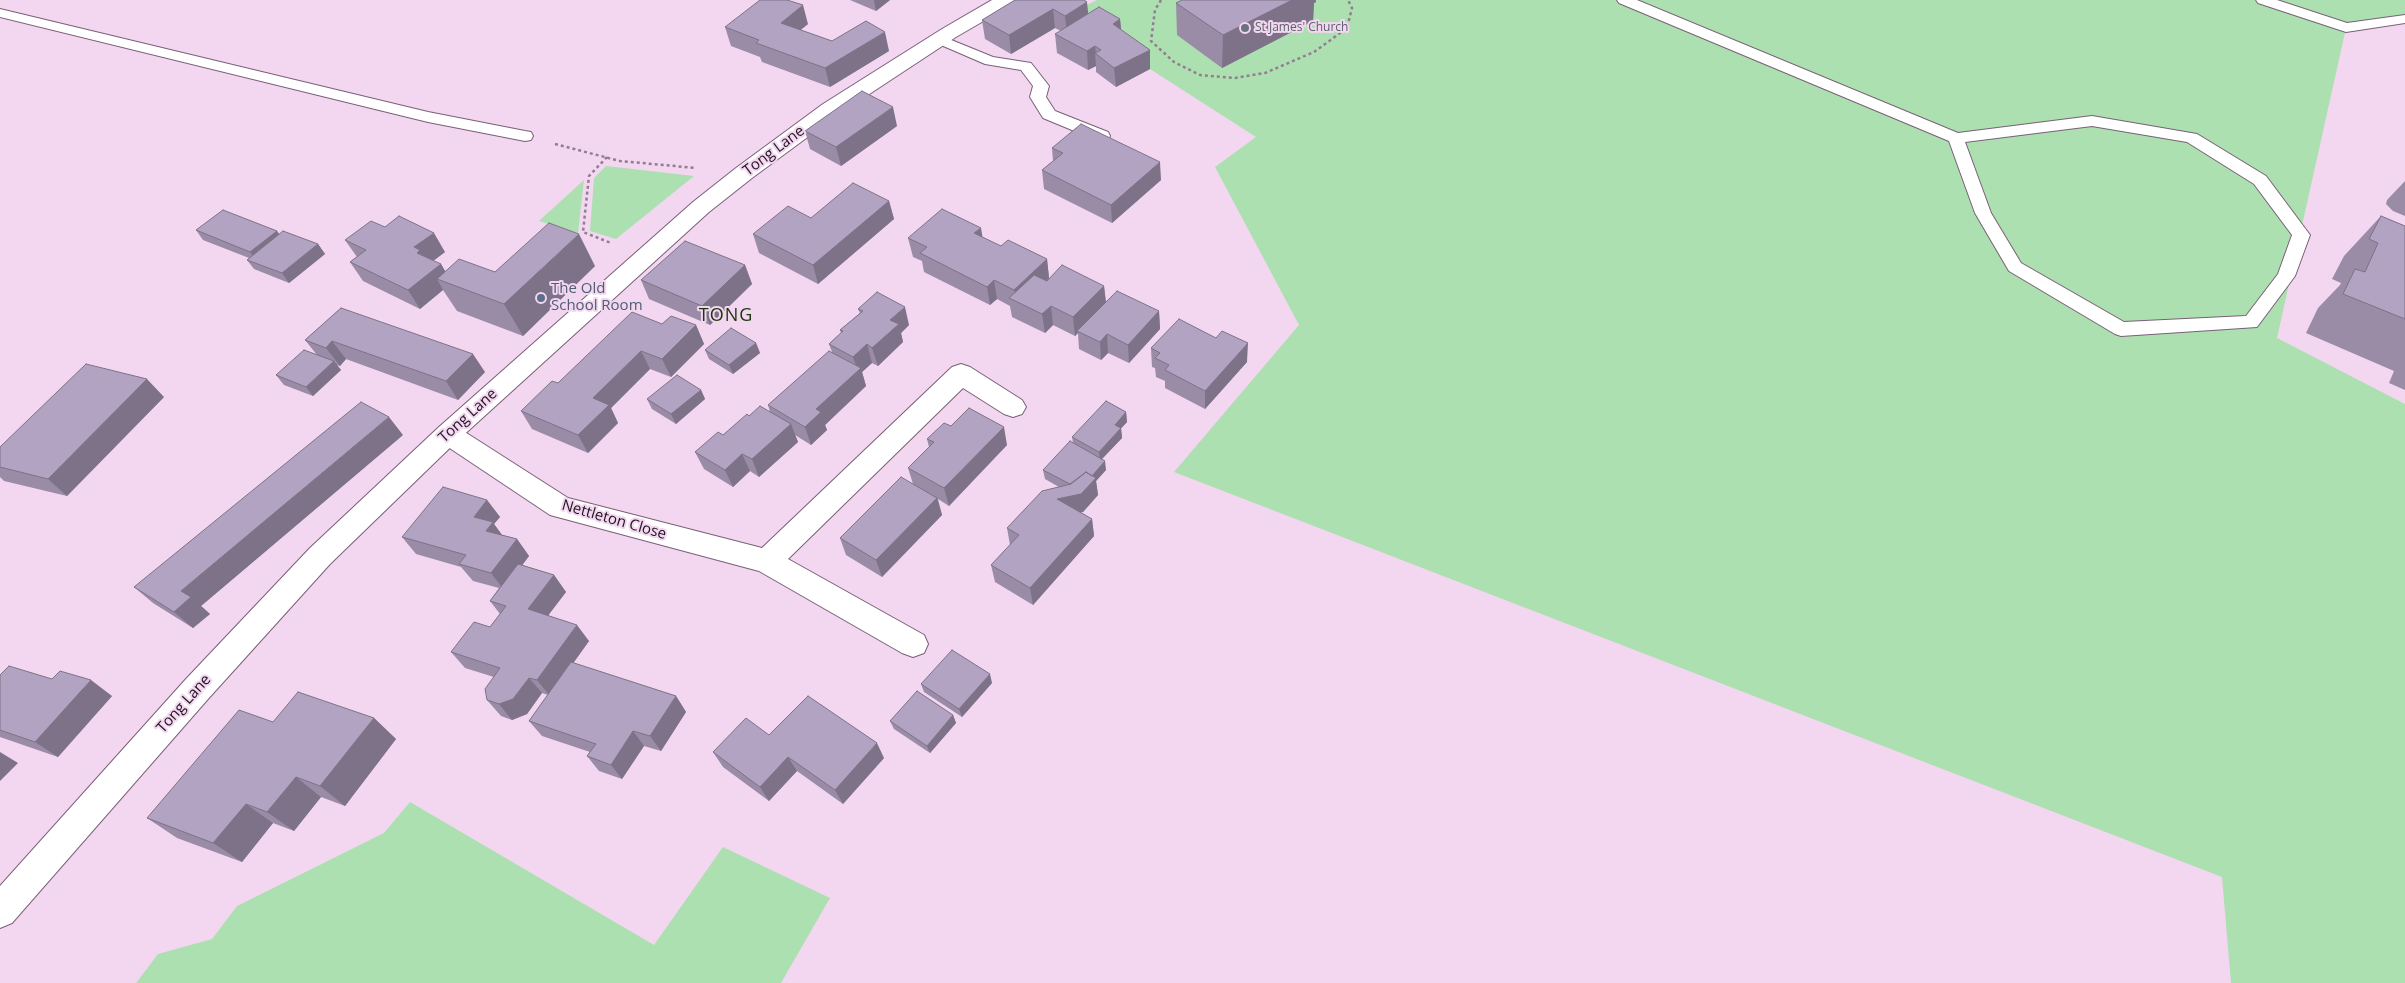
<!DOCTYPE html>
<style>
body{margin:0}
canvas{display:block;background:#f3d6f0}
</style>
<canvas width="2405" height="983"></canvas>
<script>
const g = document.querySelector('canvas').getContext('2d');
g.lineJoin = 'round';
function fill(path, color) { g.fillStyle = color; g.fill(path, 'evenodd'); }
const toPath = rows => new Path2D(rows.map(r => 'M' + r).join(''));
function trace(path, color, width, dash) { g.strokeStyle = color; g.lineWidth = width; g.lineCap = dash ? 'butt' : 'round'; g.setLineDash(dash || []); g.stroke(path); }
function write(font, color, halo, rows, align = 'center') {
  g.font = font + ' "Open Sans",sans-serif'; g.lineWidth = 4; g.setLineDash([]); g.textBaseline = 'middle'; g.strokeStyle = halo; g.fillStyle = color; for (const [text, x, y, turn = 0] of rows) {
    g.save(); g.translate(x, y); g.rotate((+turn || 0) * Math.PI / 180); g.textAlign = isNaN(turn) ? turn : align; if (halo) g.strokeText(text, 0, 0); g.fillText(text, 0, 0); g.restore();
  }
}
const green = toPath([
 [1097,0,2405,0,2405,18,2346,28,2277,338,2405,404,2405,983,2231,983,2222,877,1174,472,1299,325,1215,167,1256,137,1150,69,1072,12],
 [606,166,694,176,616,239,590,231,594,178],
 [584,180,578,233,539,221],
 [410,802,654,945,723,847,830,898,781,983,136,983,158,954,212,939,237,906,384,833]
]);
const path = toPath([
 [1161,0,1155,10,1151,41,1174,62,1200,75,1235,78,1265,73,1314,52,1347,28,1352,8,1348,0],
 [555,144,620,161,696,168],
 [607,157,589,176,583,232,611,243]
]);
const lane = toPath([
 [1617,0,1637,0,1958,133,2092,116,2197,134,2266,176,2307,231,2310,235,2295,276,2257,327,2121,336,2115,334,2009,271,1975,213,1949,141,1619,3,1617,0],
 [2092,126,2187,142,2254,184,2292,235,2278,274,2246,316,2124,322,2021,263,1991,213,1965,142,2092,126],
 [2256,0,2277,0,2347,23,2405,15,2405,23,2346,32,2258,3,2256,0],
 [0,9,428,112,525,131,531,132,533,136,531,140,525,141,428,122,0,17,0,9],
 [939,35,993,57,1031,63,1049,86,1046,97,1055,111,1108,132,1110,136,1108,140,1102,141,1096,140,1043,118,1030,97,1033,86,1021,70,985,64,934,42,932,39,934,36,939,35]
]);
const street = toPath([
 [961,364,970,367,1022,400,1026,407,1022,414,1013,417,1004,414,963,388,788,559,924,635,928,644,924,653,913,657,902,653,759,571,550,515,439,441,435,434,439,427,448,424,457,427,568,498,762,548,952,367,961,364]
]);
const secondary = toPath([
 [992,0,1016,0,1013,4,956,37,839,114,752,178,709,212,457,441,330,564,208,699,12,923,0,928,0,886,186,679,310,548,439,427,693,202,736,168,823,104,942,29,992,0]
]);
const wall = toPath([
 [850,0,890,0,876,11],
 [1015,0,1088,14,1120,19,1121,30,1150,69,1116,87,1096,72,1096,66,1088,70,1057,53,1055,34,1061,31,1055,28,1011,54,985,39,982,20],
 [1182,0,1316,0,1316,2,1314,3,1313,21,1222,68,1177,35,1176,3],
 [808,24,800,30,832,41,889,51,830,87,762,62,760,57,731,46,725,27],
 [897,126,841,166,810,149,805,131],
 [1052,148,1161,180,1112,223,1044,189,1042,170,1053,161],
 [2405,181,2405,216,2393,211,2386,204,2387,200],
 [889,201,894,219,818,284,759,253,753,234,811,218],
 [2381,216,2405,226,2405,390,2389,383,2394,371,2306,333,2318,308,2340,285,2341,283,2332,279,2344,256],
 [385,227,445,252,433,261,441,264,445,271,495,272,595,266,523,336,457,311,443,290,420,309,363,281,350,262,357,257,345,240],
 [196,230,277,231,279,234,318,244,325,254,289,283,254,269,247,260,249,258,203,240],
 [908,238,1001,246,1047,259,1049,278,1104,286,1106,302,1159,311,1160,329,1129,363,1108,353,1101,360,1079,349,1078,333,1075,336,1053,325,1045,333,1012,317,1010,306,997,299,990,305,924,272,922,261,913,257],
 [745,265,752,284,710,325,649,299,641,280],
 [341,308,485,372,458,400,346,359,340,366,337,365,341,370,313,396,284,385,276,375,317,355,305,340],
 [858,309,909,325,901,333,903,342,878,366,872,363,862,372,866,386,825,425,827,430,811,445,795,435,798,442,759,477,750,471,733,487,704,469,695,452,723,435,749,416,770,412,768,405,832,352,829,344,841,333,840,330,860,313],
 [696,325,704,344,671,377,650,369,611,408,618,423,588,453,532,429,521,411,558,383],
 [756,343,760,353,733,374,709,359,705,350],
 [1151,348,1247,362,1205,409,1165,388,1165,381,1156,377,1155,368,1152,367],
 [701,390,705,399,676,424,652,409,647,399],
 [164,397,67,496,4,481,0,477,0,447],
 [1126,412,1127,422,1121,428,1122,438,1102,459,1106,470,1096,481,1098,495,1083,512,1080,512,1092,519,1094,536,1033,605,995,582,991,565,1010,545,1007,528,1059,487,1045,479,1043,470,1073,443,1072,437],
 [951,426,1007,445,949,506,938,499,942,515,882,577,846,555,840,538,913,484,908,468,929,447,927,439],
 [403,435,201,606,210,614,193,628,153,603,134,587],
 [487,500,500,517,494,524,502,535,517,539,529,556,522,565,554,575,566,592,548,615,589,641,573,663,676,696,686,712,661,751,644,746,622,779,599,771,587,756,590,752,542,736,529,721,548,695,542,693,527,714,512,720,501,716,487,700,494,677,465,668,451,652,490,627,500,614,490,601,499,588,473,581,461,567,416,554,402,537],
 [0,675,52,679,112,696,58,757,0,737],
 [992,683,962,717,924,692,921,684],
 [953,715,956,723,930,753,894,729,890,721],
 [374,718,396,739,345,806,321,797,294,831,273,823,242,862,177,838,147,818,273,722],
 [769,735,884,758,843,804,797,771,769,801,723,767,713,752]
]);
const shadedWall = toPath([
 [874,0,890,0,876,11],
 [1292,0,1316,0,1316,2,1314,3,1313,21,1222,68,1223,35],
 [1087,2,1089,21,1067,34,1065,16],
 [803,5,808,24,786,42,781,23],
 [1053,9,1055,28,1011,54,1009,35],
 [1120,19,1122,38,1113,24],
 [885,32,889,51,830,87,825,68],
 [1095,46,1096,54,1095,53,1096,66,1088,70,1087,51],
 [1150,50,1150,69,1116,87,1114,68],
 [893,107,897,126,841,166,836,147],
 [1160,162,1161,180,1112,223,1111,205],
 [889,201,894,219,818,284,813,265],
 [981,228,984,246,974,233],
 [277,231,284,241,258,262,250,252],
 [434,233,445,252,429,264,429,271,414,247],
 [579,234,595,266,523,336,504,304],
 [318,244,325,254,289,283,282,273],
 [1047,259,1049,278,1022,304,1016,301,1014,290],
 [441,264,452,283,437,279,443,290,420,309,408,290],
 [745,265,752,284,710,325,702,306],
 [994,280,997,299,990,305,987,287],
 [1104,286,1106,304,1077,331,1078,333,1075,336,1073,317],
 [1051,306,1053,325,1045,333,1042,314],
 [905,307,909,325,901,333,903,342,878,366,872,348,890,320],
 [1159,311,1160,329,1129,363,1128,345],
 [696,325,704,344,671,377,662,359],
 [1107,334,1108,353,1101,360,1100,342],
 [332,341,346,359,340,366,326,348],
 [756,343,760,353,733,374,729,365],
 [1248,343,1247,362,1205,409,1205,391],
 [867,344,872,363,862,372,866,386,825,425,827,430,811,445,805,427,816,409,858,371,853,357],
 [641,351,650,369,611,408,618,423,588,453,578,435,593,398],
 [473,354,485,372,458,400,446,381],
 [334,361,341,370,313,396,306,387],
 [147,379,164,397,67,496,48,479],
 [701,390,705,399,676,424,671,414],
 [1126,412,1127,422,1116,434,1115,425],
 [389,417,403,435,201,606,210,614,193,628,174,612,181,591],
 [791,424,798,442,759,477,752,459],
 [1004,427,1007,445,949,506,944,488],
 [1121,428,1122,438,1100,461,1099,452],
 [742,454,750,471,733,487,725,470],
 [1105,461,1106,470,1096,481,1098,495,1083,512,1060,517,1057,499,1079,489],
 [937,498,942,515,882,577,876,560],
 [487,500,500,517,494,524,505,539,498,548,474,517],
 [1092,519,1094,536,1033,605,1030,588],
 [517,539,529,556,504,590,491,573],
 [554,575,566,592,541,625,528,609],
 [577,625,589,641,550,696,537,680],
 [990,674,992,683,962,717,959,709],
 [529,678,542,693,527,714,512,720,499,704],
 [91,680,112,696,58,757,35,742],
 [676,696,686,712,661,751,650,736],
 [953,715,956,723,930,753,927,746],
 [374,718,396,739,345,806,320,786],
 [633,731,644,746,622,779,611,765],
 [877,743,884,758,843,804,835,790],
 [0,752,18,763,0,781],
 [788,757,797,771,769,801,760,787],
 [296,777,321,797,294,831,267,812],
 [246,804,273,823,242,862,213,843]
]);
const building = toPath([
 [760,0,787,0,803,5,781,23,832,41,866,21,885,32,825,68,756,43,759,40,725,27,760,0],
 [1015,0,1084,0,1087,2,1065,16,1053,9,1009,35,982,20,1015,0],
 [1182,0,1292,0,1223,35,1176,3,1182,0],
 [1099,7,1120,19,1113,24,1150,50,1114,68,1095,53,1101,50,1095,46,1087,51,1055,34,1099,7],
 [862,91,893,107,836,147,805,131,862,91],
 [1081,124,1160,162,1111,205,1042,170,1063,153,1052,148,1081,124],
 [853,183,889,201,813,265,753,234,788,206,811,218,853,183],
 [942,209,981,228,974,233,1001,246,1008,240,1047,259,1014,290,994,280,987,287,920,253,927,247,908,238,942,209],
 [223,210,277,231,250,252,196,230,223,210],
 [399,216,434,233,414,247,420,250,417,253,441,264,408,290,350,262,366,250,345,240,371,221,385,227,399,216],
 [2381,216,2405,226,2405,319,2343,294,2355,269,2365,272,2378,243,2369,239,2381,216],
 [549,223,579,234,504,304,437,279,459,259,495,272,549,223],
 [283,231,318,244,282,273,247,260,283,231],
 [685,241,745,265,702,306,641,280,685,241],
 [1062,265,1104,286,1073,317,1051,306,1042,314,1009,298,1034,275,1047,281,1062,265],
 [1117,291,1159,311,1128,345,1107,334,1100,342,1077,331,1117,291],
 [877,292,905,307,890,320,899,324,872,348,867,344,853,357,829,344,843,331,840,330,863,311,858,309,877,292],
 [341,308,473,354,446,381,332,341,326,348,305,340,341,308],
 [632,312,662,324,671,316,696,325,662,359,641,351,593,398,609,405,578,435,521,411,552,381,558,383,632,312],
 [1179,319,1216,338,1222,331,1248,343,1205,391,1165,370,1169,365,1155,358,1160,353,1151,348,1179,319],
 [731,328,756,343,729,365,705,350,731,328],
 [304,350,334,361,306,387,276,375,304,350],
 [829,351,861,368,816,409,821,412,805,427,768,405,829,351],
 [86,364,147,379,48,479,0,467,0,447,86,364],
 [677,375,701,390,671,414,647,399,677,375],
 [1106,401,1126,412,1115,425,1121,428,1099,452,1072,437,1106,401],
 [361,402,389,417,181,591,191,597,174,612,134,587,361,402],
 [760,406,791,424,752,459,742,454,725,470,695,452,718,432,723,435,747,414,749,416,760,406],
 [969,408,1004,427,944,488,908,468,934,442,927,439,944,423,951,426,969,408],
 [1070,441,1105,461,1092,476,1086,472,1070,484,1043,470,1070,441],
 [1086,472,1096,478,1081,494,1057,499,1092,519,1030,588,991,565,1019,535,1007,528,1042,491,1071,484,1086,472],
 [901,477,937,498,876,560,840,538,901,477],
 [443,487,487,500,474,517,493,522,486,531,517,539,491,573,459,564,466,555,402,537,443,487],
 [518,564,554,575,528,609,577,625,537,680,529,678,513,699,499,704,487,700,485,689,500,668,451,652,474,622,490,627,506,606,490,601,518,564],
 [952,650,990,674,959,709,921,684,952,650],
 [571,662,676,696,650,736,633,731,611,765,587,756,596,744,529,721,571,662],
 [9,666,52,679,60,671,91,680,35,742,0,730,0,675,9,666],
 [917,691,953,715,927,746,890,721,917,691],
 [298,692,374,718,320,786,296,777,267,812,246,804,213,843,147,818,239,710,273,722,298,692],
 [808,696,877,743,835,790,788,757,760,787,713,752,746,718,769,735,808,696]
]);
const markers = [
 [1245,28,5,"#6b7280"],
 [541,298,5,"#5c6f8a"]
];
const farWorshipnames = [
 ["St James' Church",1255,28]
];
const streetNames = [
 ["Tong Lane",774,151,-37],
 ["Tong Lane",468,416,-42],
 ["Nettleton Close",614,520,16],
 ["Tong Lane",184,704,-48]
];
const serviceNames = [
 ["The Old",551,289],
 ["School Room",551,306]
];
const quarterNames = [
 ["TONG",726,316]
];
fill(green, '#ade0b0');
trace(lane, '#796077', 2);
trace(street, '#796077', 2);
trace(secondary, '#796077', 2);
trace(path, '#937e91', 2.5, [3, 3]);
fill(lane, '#fff');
fill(street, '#fff');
fill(secondary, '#fff');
fill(wall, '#9a8ca7');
fill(shadedWall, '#7d7288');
fill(building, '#b3a3c2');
trace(building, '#7d7288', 1);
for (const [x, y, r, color] of markers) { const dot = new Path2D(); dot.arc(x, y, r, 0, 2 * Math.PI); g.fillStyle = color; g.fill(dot); trace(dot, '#f3d6f0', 2); }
write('12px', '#5b616d', '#f3d6f0', farWorshipnames, 'left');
write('15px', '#211620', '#f3d6f0', streetNames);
write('15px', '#4e5e75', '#f3d6f0', serviceNames, 'left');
g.letterSpacing = '1px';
write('18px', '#193709', '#f3d6f0', quarterNames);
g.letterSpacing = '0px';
</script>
